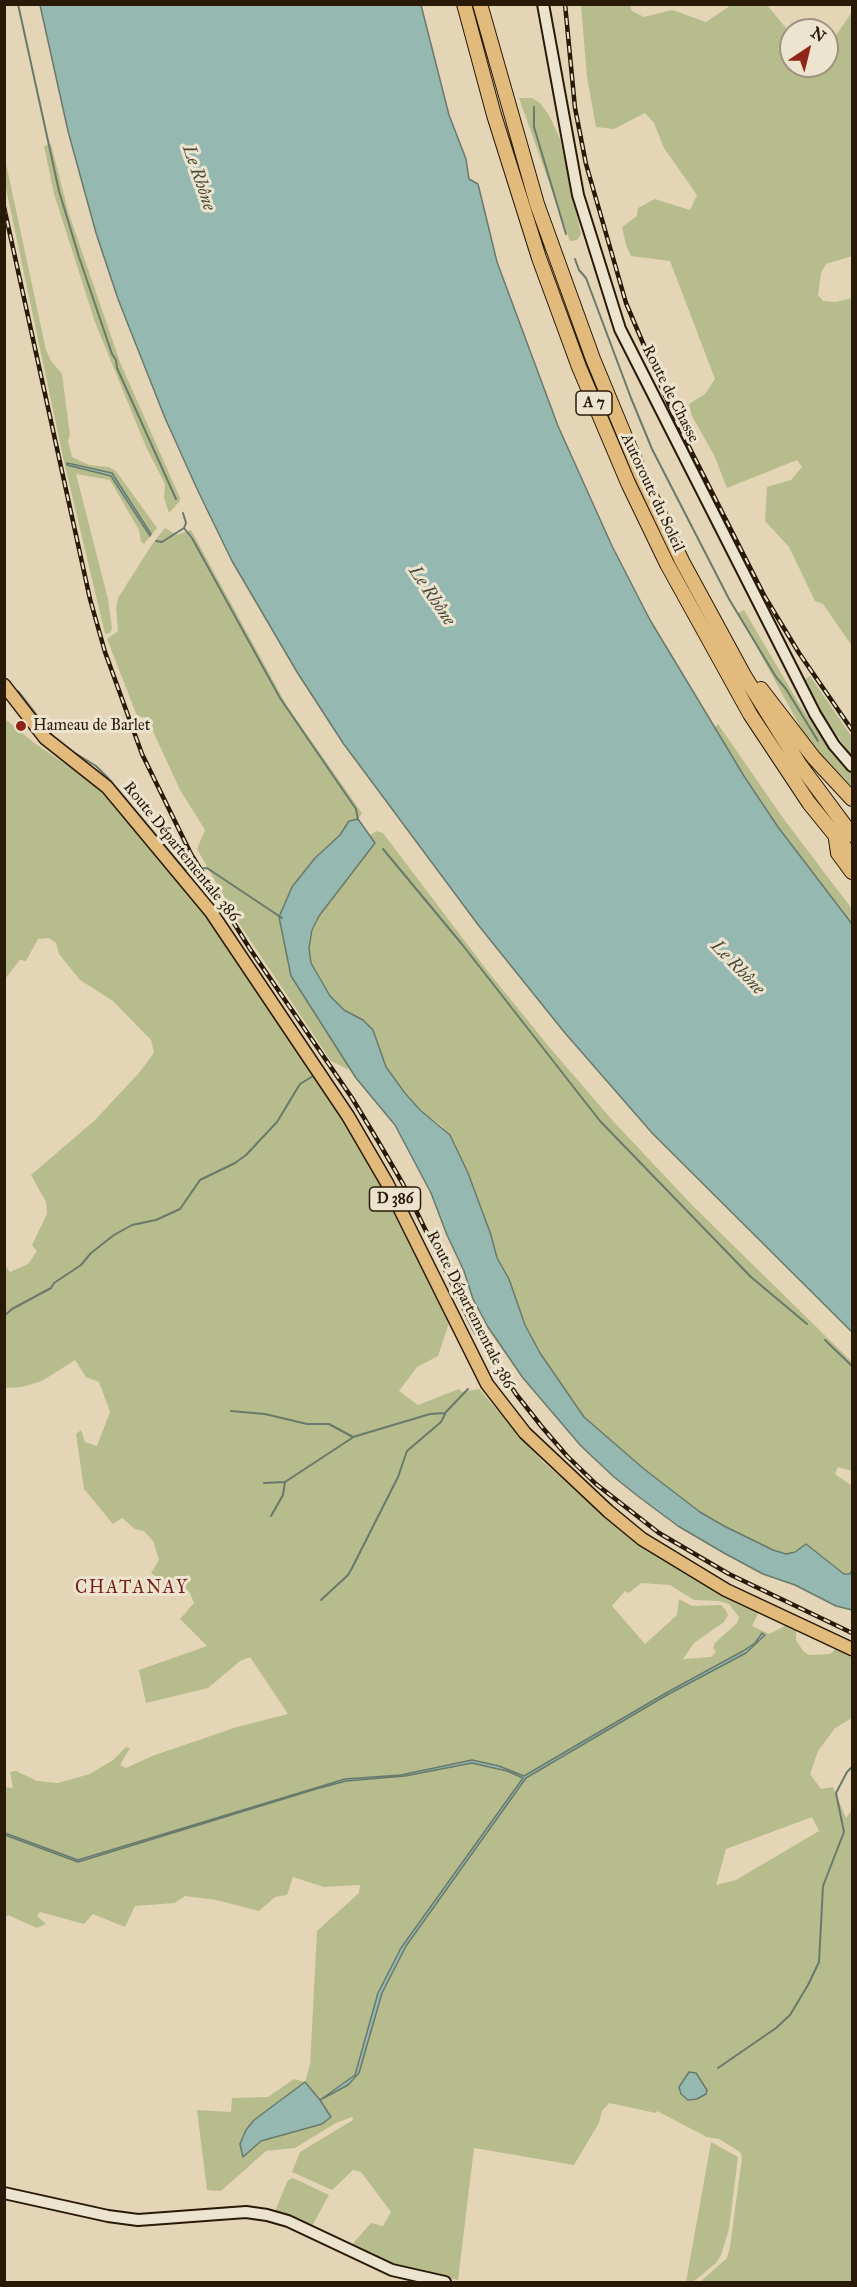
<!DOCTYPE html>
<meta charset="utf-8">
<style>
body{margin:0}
#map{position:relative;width:857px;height:2287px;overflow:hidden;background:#e4d5b7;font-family:"IM FELL Great Primer",serif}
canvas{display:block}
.frame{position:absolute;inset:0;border:6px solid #281a07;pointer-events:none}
.north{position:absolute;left:779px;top:18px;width:60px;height:60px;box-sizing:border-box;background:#ede4d0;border:2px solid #9e9380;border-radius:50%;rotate:35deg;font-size:16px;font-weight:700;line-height:24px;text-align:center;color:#281a07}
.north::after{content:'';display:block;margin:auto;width:21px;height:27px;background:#8f2418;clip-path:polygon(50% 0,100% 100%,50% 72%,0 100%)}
</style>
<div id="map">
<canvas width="857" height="2287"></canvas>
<div class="frame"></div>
<div class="north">N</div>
</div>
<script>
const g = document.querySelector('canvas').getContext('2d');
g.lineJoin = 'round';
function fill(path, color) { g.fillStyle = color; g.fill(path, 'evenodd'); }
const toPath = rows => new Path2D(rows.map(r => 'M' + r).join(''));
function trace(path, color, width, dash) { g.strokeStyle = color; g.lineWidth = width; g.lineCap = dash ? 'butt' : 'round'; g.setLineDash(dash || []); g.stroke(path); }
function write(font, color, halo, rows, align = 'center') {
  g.font = font + ' "IM FELL Great Primer",serif'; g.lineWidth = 6; g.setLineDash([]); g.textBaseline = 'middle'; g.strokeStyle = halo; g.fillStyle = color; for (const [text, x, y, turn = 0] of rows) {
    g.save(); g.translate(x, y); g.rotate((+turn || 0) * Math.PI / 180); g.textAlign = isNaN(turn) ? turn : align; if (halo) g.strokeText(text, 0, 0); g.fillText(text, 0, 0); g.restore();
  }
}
const green = toPath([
 [581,5,630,5,632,11,644,17,672,10,706,22,731,5,767,5,791,34,791,66,827,66,827,48,852,12,852,256,826,264,821,273,818,295,823,301,836,302,852,298,852,646,823,604,815,601,789,547,765,521,767,487,791,480,802,467,797,460,727,488,714,455,692,416,689,404,705,394,715,379,670,261,631,256,626,245,622,227,637,216,638,208,655,199,690,210,697,195,664,148,654,123,645,113,614,129,596,127,587,77],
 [519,98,532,98,540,103,549,115,560,139,581,234,577,240,570,241],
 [51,144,68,211,120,362,180,498,180,501,169,513,164,498,165,484,146,447,95,322,54,194,44,146],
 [4,154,46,350,51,361,62,374,70,435,68,441,72,457,89,465,109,467,116,471,157,528,144,544,141,541,139,530,110,480,76,474,108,599,112,629,110,633,105,634,63,457,5,184],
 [165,528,177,535,191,530,287,706,362,813,358,819,349,821,340,835,315,858,291,976,350,1068,347,1069,331,1061,242,928,197,849,205,830,180,790,147,718,137,716,107,639,118,631,116,608,118,598,153,543],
 [744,610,798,702,833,755,852,774,852,787,817,751,803,732,738,613],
 [810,676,852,737,852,757,819,709,805,679],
 [5,719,33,742,95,784,191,898,219,934,342,1120,380,1184,449,1323,438,1356,417,1367,399,1391,418,1405,459,1389,462,1392,479,1389,542,1461,607,1518,675,1567,726,1596,760,1610,752,1626,769,1634,789,1624,796,1628,796,1640,803,1651,809,1655,830,1654,839,1646,852,1654,852,1718,835,1728,818,1751,810,1774,821,1789,833,1787,846,1818,852,1810,852,2282,700,2282,727,2258,730,2247,742,2157,740,2152,719,2139,707,2137,657,2111,656,2113,609,2103,602,2111,599,2123,574,2165,474,2148,458,2280,396,2267,350,2247,371,2223,383,2226,391,2212,361,2172,353,2170,332,2190,292,2172,300,2152,353,2120,352,2117,336,2123,295,2148,266,2151,221,2191,207,2190,197,2110,231,2112,232,2098,268,2097,294,2079,305,2082,310,2065,317,1931,359,1893,360,1885,324,1887,293,1877,287,1895,275,1897,259,1911,216,1900,185,1896,175,1903,135,1906,125,1927,93,1914,84,1924,40,1912,37,1916,46,1924,37,1928,8,1915,5,1918,4,1787,13,1788,10,1772,16,1771,37,1781,58,1783,90,1774,113,1760,126,1747,130,1748,120,1765,126,1768,152,1756,237,1727,288,1714,250,1657,240,1661,208,1688,146,1703,139,1670,207,1646,180,1619,194,1603,190,1593,180,1583,157,1577,151,1573,159,1560,153,1541,144,1531,135,1529,122,1518,113,1524,84,1489,76,1434,81,1430,85,1442,97,1446,110,1412,99,1382,86,1377,75,1360,42,1381,22,1387,5,1388,5,1266,10,1272,28,1264,37,1251,32,1245,47,1214,46,1202,31,1175,95,1120,138,1074,154,1053,151,1040,113,1001,80,980,59,954,56,943,49,938,38,939,26,961,20,960,5,979],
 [641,1583,670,1585,694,1600,719,1601,729,1604,739,1617,737,1623,715,1643,713,1648,716,1652,711,1657,683,1659,694,1643,724,1622,728,1615,726,1610,721,1605,692,1606,679,1599,677,1615,645,1644,612,1606,625,1591,629,1593],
 [812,1817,819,1831,736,1880,716,1885,726,1849],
 [254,2120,322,2124,261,2141,243,2157,240,2144,246,2130],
 [718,724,783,818,852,909,852,924,778,827,714,728],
 [376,831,383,833,486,969,550,1048,613,1121,692,1205,852,1362,852,1471,838,1467,835,1474,852,1486,851,1508,852,1570,850,1574,844,1574,822,1556,803,1548,786,1554,773,1550,724,1526,700,1512,644,1469,584,1417,540,1353,525,1325,509,1279,497,1258,491,1235,468,1173,461,1158,442,1126,420,1110,386,1067,373,1030,363,1020,344,1010,330,996,311,963,309,948,313,930,319,916,375,844,369,836],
 [711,2142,738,2157,729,2229,721,2255,716,2263,693,2282,686,2282],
 [293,2178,329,2195,312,2226,275,2211,288,2180]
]);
const water = toPath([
 [40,5,421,5,449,115,466,159,469,179,478,184,497,262,558,426,612,546,650,620,744,776,778,827,852,924,852,1332,653,1134,565,1033,479,926,343,743,297,672,232,561,198,491,165,418,118,299,96,233,68,131,40,5],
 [67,463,112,473,151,534,150,536,111,476,67,465,67,463],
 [358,819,375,843,319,916,312,930,309,948,311,963,330,996,344,1010,363,1020,373,1030,386,1067,405,1093,420,1110,450,1135,468,1173,491,1235,497,1258,509,1279,525,1325,540,1353,584,1417,644,1469,700,1512,724,1526,773,1550,786,1554,795,1552,806,1544,844,1574,850,1574,852,1570,852,1610,836,1606,795,1585,763,1574,724,1553,678,1526,639,1497,614,1477,581,1446,523,1378,488,1327,473,1299,464,1271,447,1235,431,1193,395,1125,356,1078,291,976,279,917,292,887,315,858,340,835,349,821,358,819],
 [762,1633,765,1635,746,1653,667,1695,526,1778,406,1946,382,1993,359,2073,348,2085,320,2100,331,2117,322,2124,261,2141,243,2157,240,2144,246,2130,254,2120,305,2082,320,2100,355,2075,378,1993,401,1948,523,1778,507,1771,472,1763,405,1776,346,1781,316,1789,78,1862,5,1835,5,1833,78,1860,345,1779,401,1775,472,1760,499,1766,524,1776,666,1693,743,1651,755,1643,762,1633],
 [689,2072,696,2073,707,2090,706,2094,697,2099,688,2100,681,2094,679,2087,689,2072]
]);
const stream = toPath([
 [18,4,59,191,79,257,112,354,116,360,117,368,176,499],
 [534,107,534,127,566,234],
 [575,259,579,270,586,278,631,398,652,449,729,599,776,677,786,689,818,741],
 [183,513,186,523,184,528],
 [184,528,192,538,280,698,356,809,358,820],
 [156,541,162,542,184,528],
 [14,690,19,692,56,740],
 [70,750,96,766,108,778,185,870,207,868,282,918],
 [383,849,461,943,600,1121,751,1277,807,1324],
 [4,1316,12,1309,51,1288,54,1283,81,1265,91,1253,114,1235,132,1225,156,1220,180,1209,200,1180,235,1163,246,1155,277,1122,300,1084,313,1076],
 [825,1340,852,1366],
 [231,1411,265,1414,307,1424,329,1424,353,1437,430,1414,445,1413,468,1389],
 [264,1483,285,1482,352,1438],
 [271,1516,283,1495,285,1482],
 [321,1600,348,1575,352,1568,398,1477,407,1451,441,1422,445,1414],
 [718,2068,776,2028,790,2015,808,1985,819,1962,823,1886,844,1832,836,1793,847,1772,852,1767]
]);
const secondary = toPath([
 [543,4,578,195,620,329,815,714,834,745,852,766],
 [4,2193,108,2216,138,2220,246,2212,267,2215,288,2221,392,2270,445,2282]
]);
const primary = toPath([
 [4,685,45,738,107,787,211,912,348,1116,387,1183,487,1384,525,1433,608,1511,642,1539,726,1590,852,1649]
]);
const motorway = toPath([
 [464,4,494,115,539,258,579,367,628,483,667,564,750,714,809,803,852,856],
 [480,4,537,204,593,359,641,475,682,561,745,677,800,765,852,835],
 [761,689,814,758,852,799],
 [836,839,838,853,852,872]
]);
const rail = toPath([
 [565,4,575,108,586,164,626,303,676,421,765,597,799,653,852,730],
 [4,207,90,599,105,652,142,754,191,854,250,949,352,1098,378,1141,403,1184,474,1329,516,1394,542,1427,567,1456,596,1484,659,1533,729,1574,852,1633]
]);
const markers = [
 [21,726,6,"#8f2418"]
];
const shields = [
 [594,403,36],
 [395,1199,51]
];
const shieldNames = [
 ["A 7",594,403],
 ["D 386",395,1199]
];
const streetNames = [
 ["Route de Chasse",670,394,63],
 ["Autoroute du Soleil",652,493,65],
 ["Route Départementale 386",181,852,51],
 ["Route Départementale 386",470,1310,63]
];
const poiNames = [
 ["Hameau de Barlet",33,726]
];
const waterNames = [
 ["Le Rhône",198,178,71],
 ["Le Rhône",431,596,56],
 ["Le Rhône",737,968,46]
];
const neighbourhoodNames = [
 ["CHATANAY",132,1589]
];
fill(green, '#b7bc8c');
fill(water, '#95b8b0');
trace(water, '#69796c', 1.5);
trace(stream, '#69796c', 2);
trace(secondary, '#281a07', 14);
trace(primary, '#281a07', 15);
trace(motorway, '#281a07', 16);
trace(secondary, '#ede4d0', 10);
trace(primary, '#e2ba7c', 12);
trace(motorway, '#e2ba7c', 14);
trace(rail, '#281a07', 4.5);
trace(rail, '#ede4d0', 2, [7]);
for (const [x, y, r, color] of markers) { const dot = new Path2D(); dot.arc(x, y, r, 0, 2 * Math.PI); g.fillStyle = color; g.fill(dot); trace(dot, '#ede4d0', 2); }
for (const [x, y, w] of shields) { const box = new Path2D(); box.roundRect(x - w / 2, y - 12, w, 24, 4.5); g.fillStyle = '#ede4d0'; g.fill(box); trace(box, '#281a07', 1.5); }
write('bold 15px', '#281a07', null, shieldNames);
write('16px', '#281a07', '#ede4d0', streetNames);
write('16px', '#281a07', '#ede4d0', poiNames, 'left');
write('italic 18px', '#49493a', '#ede4d0', waterNames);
g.letterSpacing = '1.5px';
write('18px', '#7a1f14', '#ede4d0', neighbourhoodNames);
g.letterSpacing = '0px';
</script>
